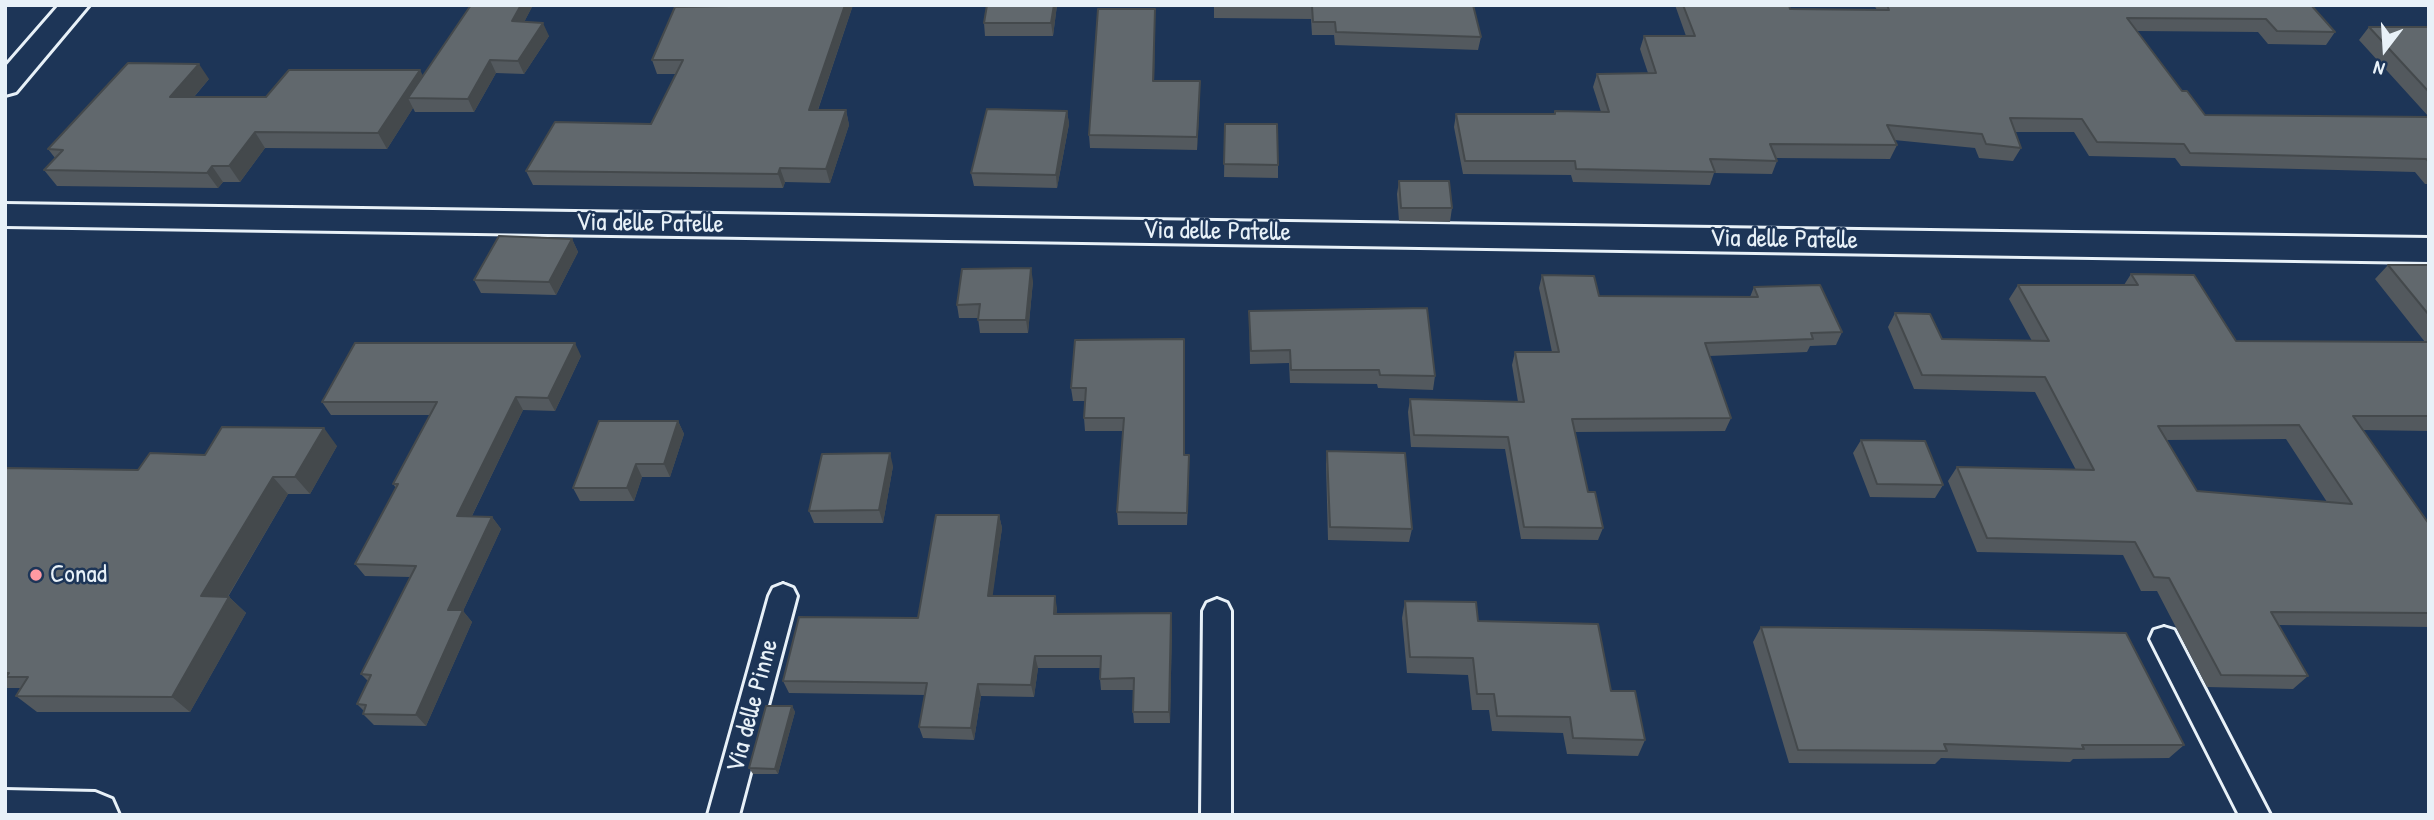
<!DOCTYPE html>
<style>
body{margin:0}
#map{position:relative;width:2434px;height:820px;overflow:hidden;background:#1d3557;font-family:"Patrick Hand",sans-serif}
canvas{display:block}
.frame{position:absolute;inset:0;border:7px solid #e8f1f8;pointer-events:none}
.north{position:absolute;left:2350px;top:14px;width:70px;height:70px;-webkit-text-stroke:5px #1d3557;paint-order:stroke;rotate:197deg;font-size:19px;font-weight:700;line-height:28px;text-align:center;color:#e8f1f8}
.north::after{content:'';display:block;margin:auto;width:24px;height:32px;background:#e8f1f8;clip-path:polygon(50% 0,100% 100%,50% 72%,0 100%)}
</style>
<div id="map">
<canvas width="2434" height="820"></canvas>
<div class="frame"></div>
<div class="north">N</div>
</div>
<script>
const g = document.querySelector('canvas').getContext('2d');
g.lineJoin = 'round';
const toPath = rows => new Path2D(rows.map(r => 'M' + r).join(''));
function trace(path, color, width, dash) { g.strokeStyle = color; g.lineWidth = width; g.lineCap = dash ? 'butt' : 'round'; g.setLineDash(dash || []); g.stroke(path); }
function fill(path, color) { g.fillStyle = color; g.fill(path, 'evenodd'); }
function write(font, color, halo, rows, align = 'center') {
  g.font = font + ' "Patrick Hand",sans-serif'; g.lineWidth = 5; g.setLineDash([]); g.textBaseline = 'middle'; g.strokeStyle = halo; g.fillStyle = color; for (const [text, x, y, turn = 0] of rows) {
    g.save(); g.translate(x, y); g.rotate((+turn || 0) * Math.PI / 180); g.textAlign = isNaN(turn) ? turn : align; if (halo) g.strokeText(text, 0, 0); g.fillText(text, 0, 0); g.restore();
  }
}
const lane = toPath([
 [783,584,793,588,797,596,739,815,708,815,769,596,773,588,783,584],
 [1217,599,1227,603,1231,611,1231,815,1201,815,1203,611,1207,603,1217,599],
 [2164,627,2174,630,2270,815,2239,815,2150,639,2154,630,2164,627]
]);
const street = toPath([
 [5,204,2429,238,2429,262,5,226,5,204],
 [5,790,95,792,112,799,119,815,5,815,5,790]
]);
const secondary = toPath([
 [59,5,89,5,16,92,5,95,5,67,59,5]
]);
const wall = toPath([
 [471,5,533,5,524,22,549,36,524,74,496,73,474,112,415,112,413,108,387,149,265,148,240,182,223,182,218,188,57,186,44,170,55,158,48,149,209,79,194,97,266,97,423,76],
 [784,5,853,5,818,110,846,110,849,125,830,183,785,182,783,188,533,185,526,171,651,124,676,74,657,74,652,60],
 [987,5,1057,5,1053,36,985,36,984,23],
 [1214,5,1473,5,1481,37,1478,50,1335,45,1334,35,1312,35,1311,19,1214,18],
 [1675,5,1789,5,1790,9,1877,10,1874,5,2311,5,2335,32,2326,45,2268,44,2258,32,2137,31,2182,91,2205,115,2429,117,2429,184,2425,184,2415,172,2181,166,2175,158,2089,156,2074,132,2015,132,2021,148,2013,161,1979,158,1975,148,1894,140,1897,145,1890,159,1776,158,1777,161,1772,174,1714,173,1710,185,1573,182,1571,175,1463,174,1454,127,1456,114,1554,114,1555,111,1601,112,1593,87,1597,74,1648,73,1640,49,1644,36,1686,36],
 [1155,22,1154,81,1200,94,1197,150,1090,148,1089,135],
 [2369,27,2429,27,2429,117,2359,40],
 [1067,111,1069,124,1057,188,974,186,971,173],
 [1225,124,1278,165,1278,178,1224,177],
 [1399,181,1452,208,1450,222,1399,221,1397,194],
 [572,239,578,252,556,295,481,293,474,280],
 [2388,265,2429,265,2429,431,2363,430,2429,524,2429,627,2279,625,2308,676,2293,689,2207,687,2157,591,2141,591,2123,555,1977,552,1948,481,1957,467,2076,470,2035,392,1914,389,1888,327,1895,313,1942,339,2032,341,2009,299,2018,285,2124,285,2131,274,2236,341,2425,342,2375,279],
 [2286,439,2327,502,2197,491,2167,440],
 [1542,275,1599,296,1750,297,1754,287,1842,332,1836,345,1810,346,1807,352,1709,356,1731,418,1725,431,1575,432,1588,492,1603,528,1598,540,1521,539,1505,449,1411,447,1408,412,1410,399,1518,402,1512,365,1515,352,1552,352,1539,288],
 [1033,281,1028,333,980,333,978,318,959,318,957,305],
 [1249,311,1435,376,1433,390,1378,388,1377,384,1290,383,1289,363,1250,364],
 [1075,340,1184,455,1189,468,1187,525,1118,525,1117,512,1123,431,1085,431,1084,418,1085,401,1073,401,1071,388],
 [581,356,555,411,523,410,472,516,492,517,501,529,463,611,472,622,426,726,374,725,363,714,364,711,357,704,368,681,361,674,410,577,365,576,355,564,396,488,393,484,430,415,331,415,322,402],
 [678,421,684,434,670,477,642,477,634,501,580,501,573,488],
 [1861,440,1943,485,1935,498,1870,497,1853,453],
 [337,446,310,494,288,494,228,597,229,597,246,613,190,712,37,712,16,696,20,688,5,688,5,468,138,470,205,455],
 [1327,451,1412,529,1409,542,1328,540,1326,464],
 [893,466,883,523,814,523,809,511],
 [999,515,1002,528,992,596,1057,608,1056,614,1172,625,1170,723,1134,723,1133,712,1134,690,1101,690,1100,679,1100,668,1038,668,1034,697,981,696,974,740,923,738,919,727,925,695,789,693,783,681,918,618],
 [1405,601,1478,621,1611,691,1645,740,1638,756,1567,754,1563,733,1492,731,1489,710,1472,710,1468,675,1407,673,1402,618],
 [1761,627,2184,745,2169,758,2073,759,2070,762,1941,758,1935,764,1789,763,1753,642],
 [792,706,795,712,778,774,753,774,749,768]
]);
const shadedWall = toPath([
 [521,5,533,5,518,34,512,21],
 [845,5,853,5,813,124,809,110],
 [1054,5,1057,5,1053,36,1051,23],
 [1155,9,1155,22,1154,94,1153,81],
 [543,23,549,36,524,74,518,61],
 [490,60,496,73,474,112,468,99],
 [199,64,209,79,181,112,170,97],
 [420,70,428,85,408,98,413,108,387,149,378,133],
 [1200,81,1200,94,1197,150,1197,137],
 [846,110,849,125,830,183,826,169],
 [1067,111,1069,124,1057,188,1056,175],
 [255,132,265,148,240,182,229,166],
 [212,166,223,182,218,188,207,173],
 [780,168,785,182,783,188,778,174],
 [572,239,578,252,556,295,549,282],
 [1031,268,1033,281,1028,333,1026,320],
 [575,343,581,356,555,411,548,398],
 [516,397,523,410,466,528,457,516],
 [678,421,684,434,670,477,664,464],
 [324,428,337,446,310,494,295,477],
 [890,453,893,466,883,523,879,510],
 [1189,455,1189,468,1187,525,1187,513],
 [636,464,642,477,634,501,627,488],
 [273,477,288,494,218,613,201,596],
 [999,515,1002,528,991,608,988,596],
 [492,517,501,529,463,611,472,622,426,726,416,715,448,610],
 [1055,596,1057,608,1056,626,1054,614],
 [229,597,246,613,190,712,172,697],
 [1171,613,1172,625,1170,723,1169,712],
 [1035,656,1038,668,1034,697,1031,685],
 [978,684,981,696,974,740,971,728],
 [792,706,795,712,778,774,775,769]
]);
const building = toPath([
 [471,5,521,5,512,21,543,23,518,61,490,60,468,99,408,98,471,5],
 [784,5,845,5,809,110,846,110,826,169,780,168,778,174,526,171,555,122,651,124,683,60,652,60,675,7,784,5],
 [987,5,1054,5,1051,23,984,23,987,5],
 [1240,5,1473,5,1481,37,1336,32,1335,22,1313,22,1312,6,1240,5],
 [1683,5,1789,5,1790,9,1889,10,1887,5,2311,5,2335,32,2277,31,2266,19,2127,18,2182,91,2187,91,2205,115,2429,117,2429,162,2426,159,2190,153,2184,144,2097,142,2082,119,2010,118,2021,148,1986,144,1982,134,1887,125,1897,145,1770,144,1777,161,1710,159,1715,172,1576,169,1575,161,1465,161,1456,114,1555,114,1555,111,1609,112,1597,74,1656,73,1644,36,1695,36,1683,5],
 [1098,9,1155,9,1153,81,1200,81,1197,137,1089,135,1098,9],
 [2369,27,2429,27,2429,92,2369,27],
 [128,63,199,64,170,97,266,97,289,70,420,70,378,133,255,132,229,166,212,166,207,173,44,170,63,150,48,149,128,63],
 [987,109,1067,111,1056,175,971,173,987,109],
 [1225,124,1277,124,1278,165,1224,164,1225,124],
 [1399,181,1449,181,1452,208,1401,208,1399,181],
 [499,236,572,239,549,282,474,280,499,236],
 [2388,265,2429,265,2429,315,2388,265],
 [1031,268,1026,320,978,320,980,304,957,305,962,269,1031,268],
 [2131,274,2194,275,2236,341,2429,342,2429,416,2353,416,2429,524,2429,613,2271,612,2308,676,2221,675,2169,578,2154,577,2135,542,1987,538,1957,467,2094,470,2045,377,1922,375,1895,313,1930,314,1942,339,2049,341,2018,285,2138,285,2131,274],
 [2299,425,2352,504,2197,491,2158,426,2299,425],
 [1542,275,1594,276,1599,296,1758,297,1754,287,1820,285,1842,332,1811,333,1813,339,1705,343,1731,418,1572,419,1588,492,1595,492,1603,528,1524,527,1508,437,1414,435,1410,399,1524,402,1515,352,1559,352,1542,275],
 [1427,308,1435,376,1380,375,1379,370,1291,370,1290,350,1251,351,1249,311,1427,308],
 [1184,339,1184,455,1189,455,1187,513,1117,512,1124,418,1084,418,1086,388,1071,388,1075,340,1184,339],
 [355,343,575,343,548,398,516,397,457,516,492,517,448,610,463,610,416,715,363,714,366,705,357,704,371,675,361,674,416,566,355,564,398,484,393,484,437,402,322,402,355,343],
 [599,421,678,421,664,464,636,464,627,488,573,488,599,421],
 [222,427,324,428,295,477,273,477,201,596,229,597,172,697,16,696,28,677,6,677,9,673,5,673,5,468,138,470,150,453,205,455,222,427],
 [1861,440,1925,441,1943,485,1877,484,1861,440],
 [1327,451,1405,453,1412,529,1330,527,1327,451],
 [890,453,879,510,809,511,822,454,890,453],
 [936,515,999,515,988,596,1055,596,1054,614,1171,613,1169,712,1133,712,1134,678,1100,679,1101,656,1035,656,1031,685,978,684,971,728,919,727,927,683,783,681,799,617,918,618,936,515],
 [1405,601,1476,602,1478,621,1598,624,1611,691,1635,691,1645,740,1573,738,1570,717,1497,716,1494,694,1477,694,1473,658,1410,657,1405,601],
 [1761,627,1984,630,2126,633,2184,745,2082,745,2084,749,1944,744,1947,751,1798,750,1761,627],
 [766,706,792,706,775,769,749,768,766,706]
]);
const markers = [
 [36,575,7,"#ff9aa2"]
];
const streetNames = [
 ["Via delle Patelle",650,224,1],
 ["Via delle Patelle",1217,232,1],
 ["Via delle Patelle",1784,240,1],
 ["Via delle Pinne",753,706,-75]
];
const poiNames = [
 ["Conad",50,575]
];
trace(lane, '#e8f1f8', 6);
trace(street, '#e8f1f8', 6);
trace(secondary, '#e8f1f8', 6);
fill(lane, '#1d3557');
fill(street, '#1d3557');
fill(secondary, '#1d3557');
fill(wall, '#53595e');
fill(shadedWall, '#44494c');
fill(building, '#61686d');
trace(building, '#44494c', 2);
for (const [x, y, r, color] of markers) { const dot = new Path2D(); dot.arc(x, y, r, 0, 2 * Math.PI); g.fillStyle = color; g.fill(dot); trace(dot, '#1d3557', 2.5); }
write('26px', '#e8f1f8', '#1d3557', streetNames);
write('26px', '#e8f1f8', '#1d3557', poiNames, 'left');
</script>
